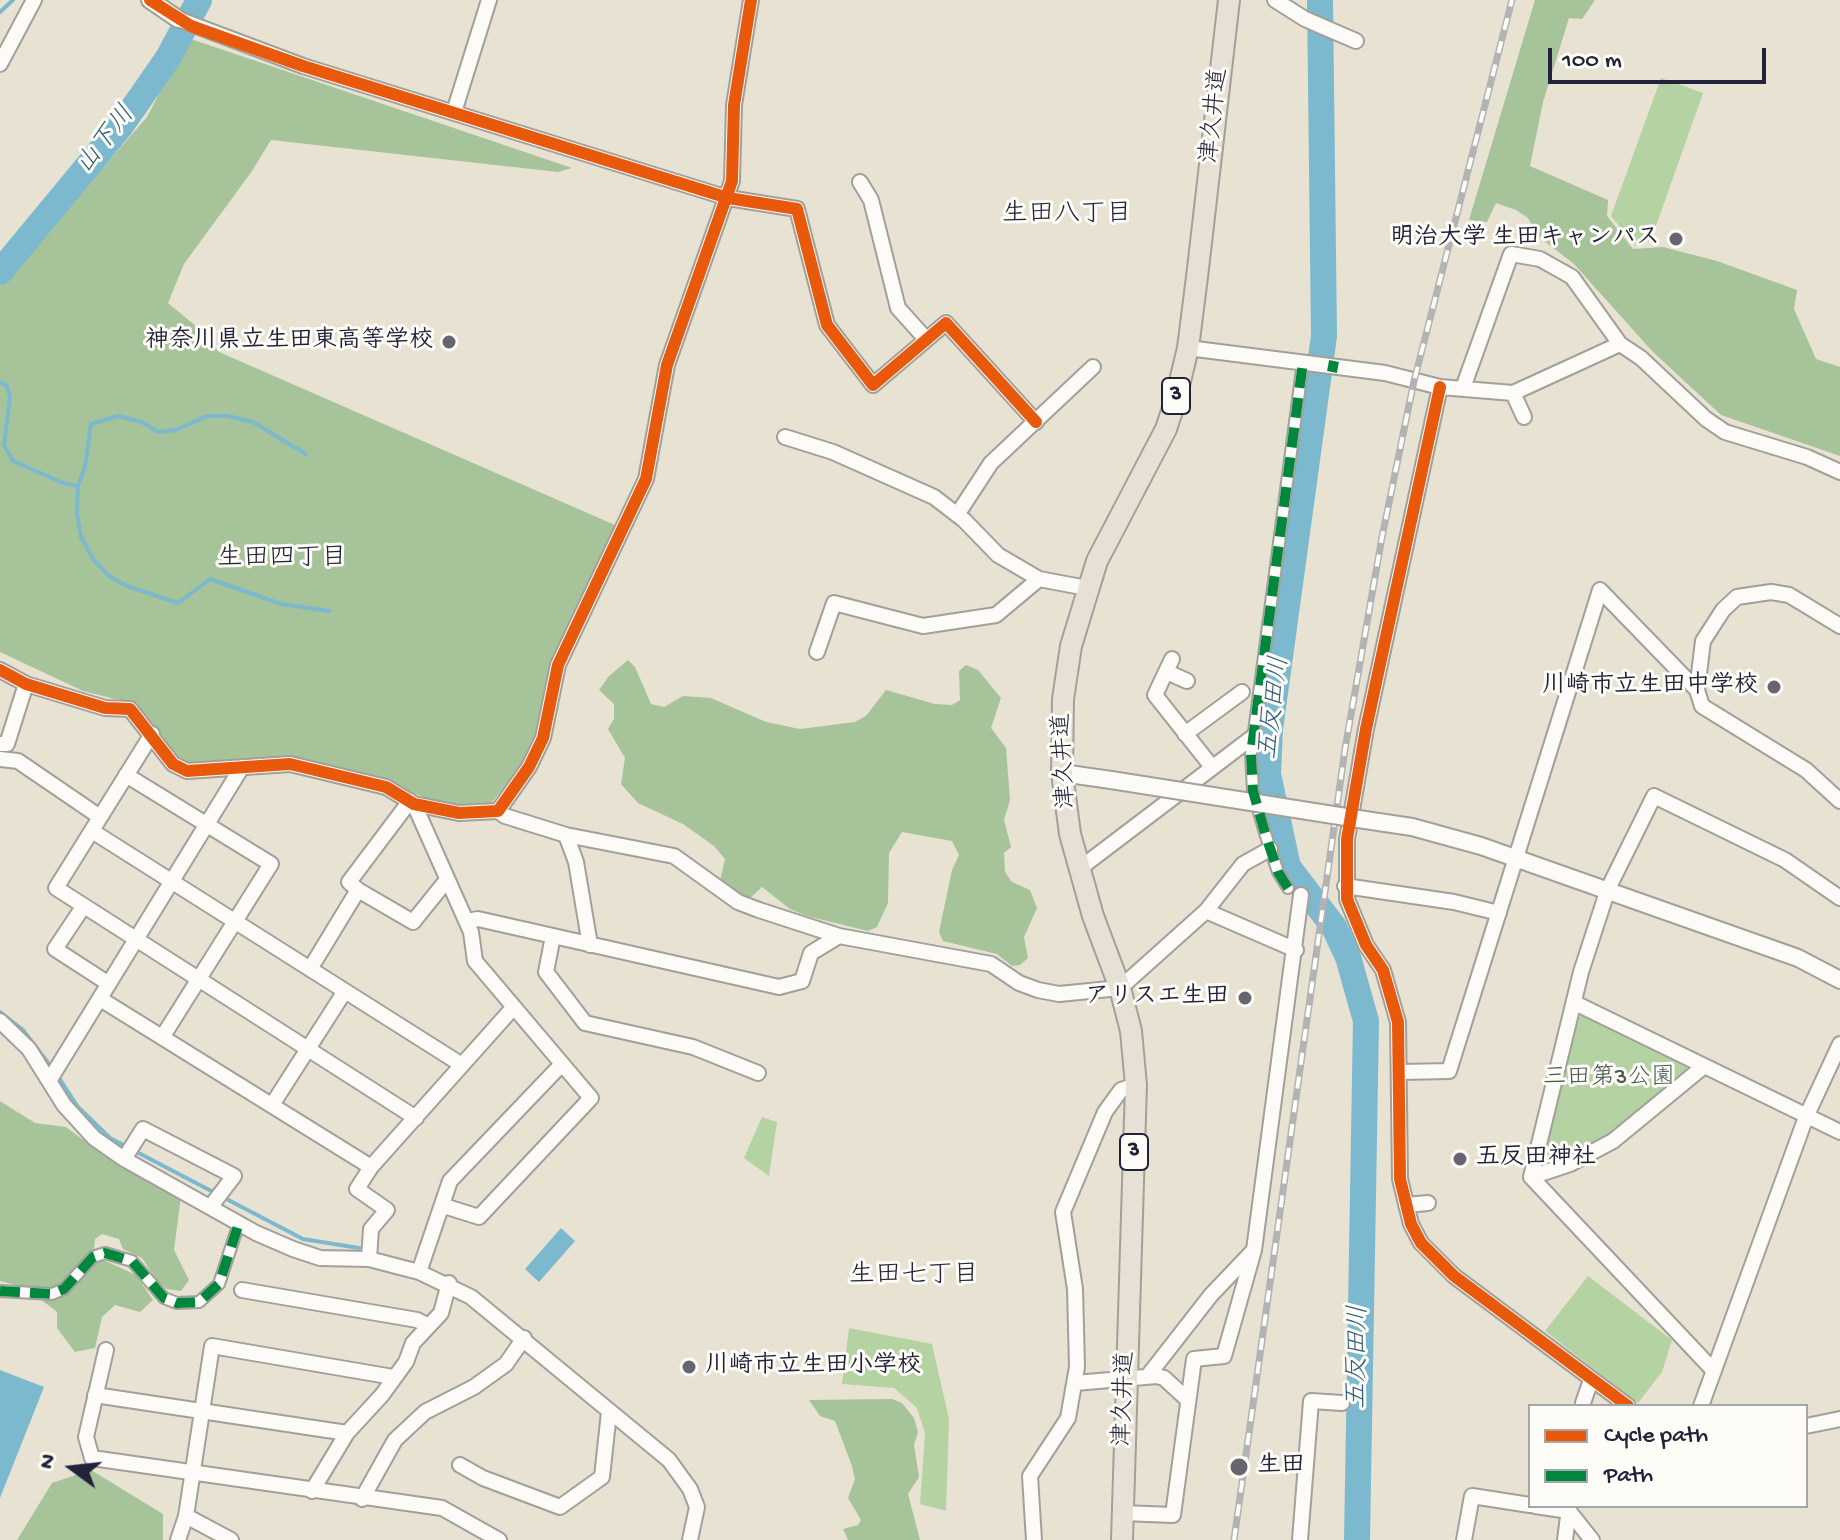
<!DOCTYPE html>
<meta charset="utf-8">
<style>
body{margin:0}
#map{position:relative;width:1840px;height:1540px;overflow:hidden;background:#e8e2d3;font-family:"Gochi Hand",sans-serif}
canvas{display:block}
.legend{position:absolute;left:1528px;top:1404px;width:280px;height:104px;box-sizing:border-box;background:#fdfcf7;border:2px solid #a5a5ac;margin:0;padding:10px 14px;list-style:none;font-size:24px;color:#22223b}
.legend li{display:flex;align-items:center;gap:16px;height:40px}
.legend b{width:40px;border:2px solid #a5a5ac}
.north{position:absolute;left:32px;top:1428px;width:80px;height:80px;-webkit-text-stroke:6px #fdfcf7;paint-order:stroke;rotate:285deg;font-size:22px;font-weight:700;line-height:32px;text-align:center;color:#22223b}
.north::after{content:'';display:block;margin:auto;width:28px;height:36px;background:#22223b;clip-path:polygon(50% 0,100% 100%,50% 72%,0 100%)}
.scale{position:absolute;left:1548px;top:48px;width:218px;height:36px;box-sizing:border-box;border:4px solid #22223b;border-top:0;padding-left:10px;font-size:24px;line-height:28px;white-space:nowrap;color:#22223b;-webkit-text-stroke:6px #fdfcf7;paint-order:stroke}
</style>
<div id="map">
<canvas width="1840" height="1540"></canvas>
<ul class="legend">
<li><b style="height:10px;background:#e8590c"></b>Cycle path</li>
<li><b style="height:10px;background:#00873e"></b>Path</li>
</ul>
<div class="north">N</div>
<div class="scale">100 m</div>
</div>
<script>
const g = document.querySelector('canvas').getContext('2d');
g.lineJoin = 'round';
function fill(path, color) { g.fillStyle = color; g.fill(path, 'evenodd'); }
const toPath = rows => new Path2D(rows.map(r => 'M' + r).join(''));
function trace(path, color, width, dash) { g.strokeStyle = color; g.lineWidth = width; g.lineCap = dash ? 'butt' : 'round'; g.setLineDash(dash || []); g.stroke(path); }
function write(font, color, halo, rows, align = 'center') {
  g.font = font + ' "Gochi Hand","Klee One",sans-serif'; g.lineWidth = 6; g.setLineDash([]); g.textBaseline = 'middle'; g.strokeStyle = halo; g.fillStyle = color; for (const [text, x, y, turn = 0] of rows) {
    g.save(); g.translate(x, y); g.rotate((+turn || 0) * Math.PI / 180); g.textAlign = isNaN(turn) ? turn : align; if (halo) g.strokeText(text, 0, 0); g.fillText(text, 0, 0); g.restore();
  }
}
const green = toPath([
 [1661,78,1703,93,1651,240,1636,246,1611,216],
 [1582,1015,1687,1066,1689,1075,1586,1150,1549,1167,1543,1159,1578,1018],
 [762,1117,777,1122,769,1176,744,1158],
 [1588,1276,1672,1340,1662,1372,1638,1403,1545,1331],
 [849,1328,932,1344,949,1419,946,1511,920,1504,925,1433,917,1408,894,1388,842,1384]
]);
const forest = toPath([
 [1535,0,1595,0,1582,19,1569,18,1543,102,1530,166,1608,200,1607,216,1633,249,1663,247,1717,261,1797,290,1794,309,1816,359,1840,367,1840,456,1721,415,1652,351,1574,264,1538,236,1528,218,1516,210,1496,203,1487,222,1469,220],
 [188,38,572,168,558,172,271,140,252,171,184,264,168,303,203,332,219,352,615,525,552,659,535,735,520,767,488,807,434,802,389,782,336,767,275,756,196,767,180,763,135,704,83,691,0,652,0,286,147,117],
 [628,660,635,667,651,704,664,707,683,696,711,698,766,722,800,729,855,722,866,716,886,690,935,704,952,705,960,700,959,671,966,665,978,670,1001,698,991,728,1006,748,1010,800,1004,820,1011,847,1004,853,1005,872,1012,882,1030,890,1037,908,1024,937,1028,958,1020,965,1012,966,997,954,943,941,939,932,952,870,959,855,952,841,902,832,889,853,888,903,877,927,868,931,807,916,790,909,762,887,749,899,720,881,725,859,714,846,683,824,638,803,621,784,625,758,608,729,614,719,614,704,599,690,609,676],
 [0,1101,35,1123,66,1127,102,1154,181,1196,174,1250,189,1280,181,1291,167,1289,157,1281,142,1258,123,1249,119,1239,102,1234,95,1239,94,1247,99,1258,136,1275,153,1300,140,1312,115,1305,102,1317,95,1348,75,1352,57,1328,57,1312,26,1288,0,1281],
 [892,1399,902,1403,914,1418,918,1432,914,1445,919,1477,908,1494,920,1540,848,1540,843,1529,858,1525,861,1520,848,1498,855,1479,852,1466,835,1421,820,1416,809,1400],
 [91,1470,163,1514,163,1540,17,1540,52,1483]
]);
const water = toPath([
 [561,1228,575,1241,539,1282,525,1269],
 [0,1370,44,1387,0,1498]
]);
const stream = toPath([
 [0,12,13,0],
 [0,382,7,386,10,397,4,445,13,461,63,483,78,486,85,467,91,424,118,416,142,422,158,432,176,430,207,416,227,416,253,422,306,454],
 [78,486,77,515,81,537,93,559,109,576,127,586,178,603,210,579,281,604,329,611],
 [0,1012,23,1030,52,1068],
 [57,1075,78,1107,110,1138,303,1239,359,1248]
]);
const river = toPath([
 [1320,0,1324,336,1270,729,1268,774,1288,867,1334,927,1348,957,1366,1021,1357,1540],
 [0,272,120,127,168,58,199,0]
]);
const pedestrian = toPath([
 [1288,888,1278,872,1265,833,1253,791,1251,754,1303,362],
 [0,1291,52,1294,64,1289,93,1257,105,1253,132,1261,164,1298,177,1303,199,1302,219,1284,239,1223]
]);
const minor = toPath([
 [1275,0,1305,19,1356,41],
 [178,19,303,66,728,198,797,209,827,325,873,385,946,323,1036,422],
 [0,64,34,0],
 [454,112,489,0],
 [860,182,871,200,898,308,925,338],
 [1188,348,1385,373,1440,387,1513,393,1620,344],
 [1440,387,1366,729,1347,839,1347,899,1366,945,1383,970,1398,1022,1400,1179,1411,1224,1421,1243,1454,1276,1628,1406],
 [1463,388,1511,254,1540,259,1572,277,1620,344,1641,358,1706,419,1725,432,1807,457,1840,472],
 [1513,393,1524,417],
 [785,437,833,452,934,497,964,520,998,555,1039,579,1087,588],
 [957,515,991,463,1093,367],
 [817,652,834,603,923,626,996,615,1039,579],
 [1172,659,1155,695,1212,767],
 [0,670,26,684,105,708,130,709,173,764,187,771,290,764,386,787,414,804,459,813,498,811,529,767,543,738,558,665,646,479,667,365,732,181,734,105,751,0],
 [1167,672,1187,681],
 [1697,690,1703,641,1723,610,1737,597,1771,592,1789,595,1840,626],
 [152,734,56,888,416,1118],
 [1185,734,1242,692],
 [0,744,7,744,26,684],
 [0,759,18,761,100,817],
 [126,775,271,864,163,1036],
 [414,804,471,932,475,961,591,1098,479,1217,444,1206],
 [498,811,505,816,566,835,674,856,738,902,759,910,839,936,991,964,1019,983,1038,990,1059,994,1120,988,1206,911,1296,950],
 [92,831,462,1065],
 [566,835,576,862,590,945],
 [1079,869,1254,736],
 [1345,886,1454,902,1499,913],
 [358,890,349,882,410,801],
 [83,907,55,949,109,984],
 [1206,911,1243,864,1270,849],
 [467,921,478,919,779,987,802,981,811,953,839,936],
 [553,936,546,972,585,1023,693,1047,758,1073],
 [310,969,358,890,413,922,446,881],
 [102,1000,371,1167],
 [1575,1003,1840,1132],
 [0,1021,29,1049,64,1105,94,1138,124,1159,256,1233,293,1249,320,1258,369,1259,419,1272,471,1297,669,1460,690,1489,697,1507,690,1540],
 [1400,1072,1449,1071,1600,590,1697,690,1702,706,1806,770,1840,801],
 [49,1081,242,767],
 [272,1105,345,991],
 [124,1159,143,1129,234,1176,211,1206],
 [1531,1177,1581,972,1608,889,1654,796,1785,860,1840,898],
 [1531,1177,1714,1371],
 [1531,1177,1570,1164,1613,1141,1703,1067],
 [1406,1205,1428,1203],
 [369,1259,371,1229,387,1210,357,1189,371,1167,512,1009],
 [419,1272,450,1181,561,1065],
 [242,1290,417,1320,427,1325],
 [106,1350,86,1437,92,1458,442,1508,499,1540],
 [1147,1377,1211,1295,1252,1252],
 [1075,1383,1157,1376,1164,1378,1188,1400],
 [95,1395,347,1433],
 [1583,1403,1591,1380],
 [1701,1406,1806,1117,1840,1044],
 [1806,1426,1840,1419],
 [460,1465,483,1478,560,1507,602,1477,609,1412],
 [312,1491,347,1433,382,1395,406,1362,413,1343,441,1313,449,1283],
 [362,1499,395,1440,425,1412,474,1387,506,1364,524,1338],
 [1535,1506,1569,1511,1592,1540],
 [1122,1513,1173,1515,1194,1359,1224,1356,1254,1250,1301,895],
 [178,1540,186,1516],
 [231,1540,186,1516,212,1346,393,1377],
 [1034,1540,1030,1476,1068,1418,1077,1367,1075,1289,1063,1212,1105,1112,1121,1090,1136,1085],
 [1300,1540,1311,1401,1342,1403],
 [1464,1540,1472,1496,1530,1505],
 [1565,1540,1569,1509]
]);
const tertiary = toPath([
 [150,0,178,19],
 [1062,773,1111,780],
 [1365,820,1412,827,1481,846,1798,958,1840,980]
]);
const primary = toPath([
 [1122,1540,1136,1085,1131,1031,1120,988,1093,916,1070,834,1062,773,1063,699,1071,646,1097,561,1166,429,1175,402,1188,348,1197,277,1229,0]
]);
const rail = toPath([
 [1234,1540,1345,749,1382,537,1414,381,1512,0]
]);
const tertiaryBridge = toPath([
 [1111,780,1365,820]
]);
const quiet = toPath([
 [1332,372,1334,361],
 [1288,888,1278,872,1265,833,1253,791,1251,754,1303,362],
 [0,1291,52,1294,64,1289,93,1257,105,1253,132,1261,164,1298,177,1303,199,1302,219,1284,239,1223]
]);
const cycleway = toPath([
 [150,0,191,26,303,66,728,198,797,209,827,325,873,385,946,323,1036,422],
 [1440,387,1366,729,1347,839,1347,899,1366,945,1383,970,1398,1022,1400,1179,1411,1224,1421,1243,1454,1276,1628,1406],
 [0,670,26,684,105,708,130,709,173,764,187,771,290,764,386,787,414,804,459,813,498,811,529,767,543,738,558,665,646,479,667,365,732,181,734,105,751,0]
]);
const markers = [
 [1676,239,8,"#676570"],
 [449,342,8,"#676570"],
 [1774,687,8,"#676570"],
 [1245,998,8,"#676570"],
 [1460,1159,8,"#676570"],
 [689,1367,8,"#676570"],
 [1239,1467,10,"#676570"]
];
const shields = [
 [1176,396,28],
 [1134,1152,28]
];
const shieldNames = [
 ["3",1176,396],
 ["3",1134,1152]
];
const streetNames = [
 ["津久井道",1216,116,-84],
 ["津久井道",1066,761,-93],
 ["津久井道",1126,1399,-88]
];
const poiNames = [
 ["明治大学 生田キャンパス",1660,239],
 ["神奈川県立生田東高等学校",433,342],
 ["川崎市立生田中学校",1758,687],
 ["アリスエ生田",1229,998],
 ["五反田神社",1476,1159,"left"],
 ["川崎市立生田小学校",705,1367,"left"],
 ["生田",1257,1467,"left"]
];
const parkNames = [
 ["三田第3公園",1609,1079]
];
const waterNames = [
 ["山下川",107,141,-52],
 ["五反田川",1276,708,-83],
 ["五反田川",1360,1357,-89]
];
const neighbourhoodNames = [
 ["生田八丁目",1067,216],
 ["生田四丁目",282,560],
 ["生田七丁目",914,1277]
];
fill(green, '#b5d2a2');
fill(forest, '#a6c399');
fill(water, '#7cb9ce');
trace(stream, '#7cb9ce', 4);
trace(river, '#7cb9ce', 26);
trace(pedestrian, '#a39f9a', 14);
trace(minor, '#a39f9a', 18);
trace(tertiary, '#a39f9a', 20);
trace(primary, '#a39f9a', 24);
trace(pedestrian, '#fcfbf8', 10);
trace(minor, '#fcfbf8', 14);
trace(tertiary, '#fcfbf8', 16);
trace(primary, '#e6e1d4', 20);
trace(rail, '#b3b2b4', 7);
trace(rail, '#fdfcf7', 4, [12]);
trace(tertiaryBridge, '#a39f9a', 20, []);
trace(tertiaryBridge, '#fcfbf8', 16);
trace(quiet, '#00873e', 10, [20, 10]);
trace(cycleway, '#e8590c', 12);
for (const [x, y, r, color] of markers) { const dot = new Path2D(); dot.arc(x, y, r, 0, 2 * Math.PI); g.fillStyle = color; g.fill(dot); trace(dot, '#fdfcf7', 3); }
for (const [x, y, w] of shields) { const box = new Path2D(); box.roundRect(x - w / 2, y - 18, w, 36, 6); g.fillStyle = '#fdfcf7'; g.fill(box); trace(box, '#22223b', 2); }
write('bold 22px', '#22223b', null, shieldNames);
write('24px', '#22223b', '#fdfcf7', streetNames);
write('bold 24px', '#22223b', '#fdfcf7', poiNames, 'right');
write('24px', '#475b51', '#fdfcf7', parkNames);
write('italic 26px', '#365e7c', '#fdfcf7', waterNames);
write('26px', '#22223b', '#fdfcf7', neighbourhoodNames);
</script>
